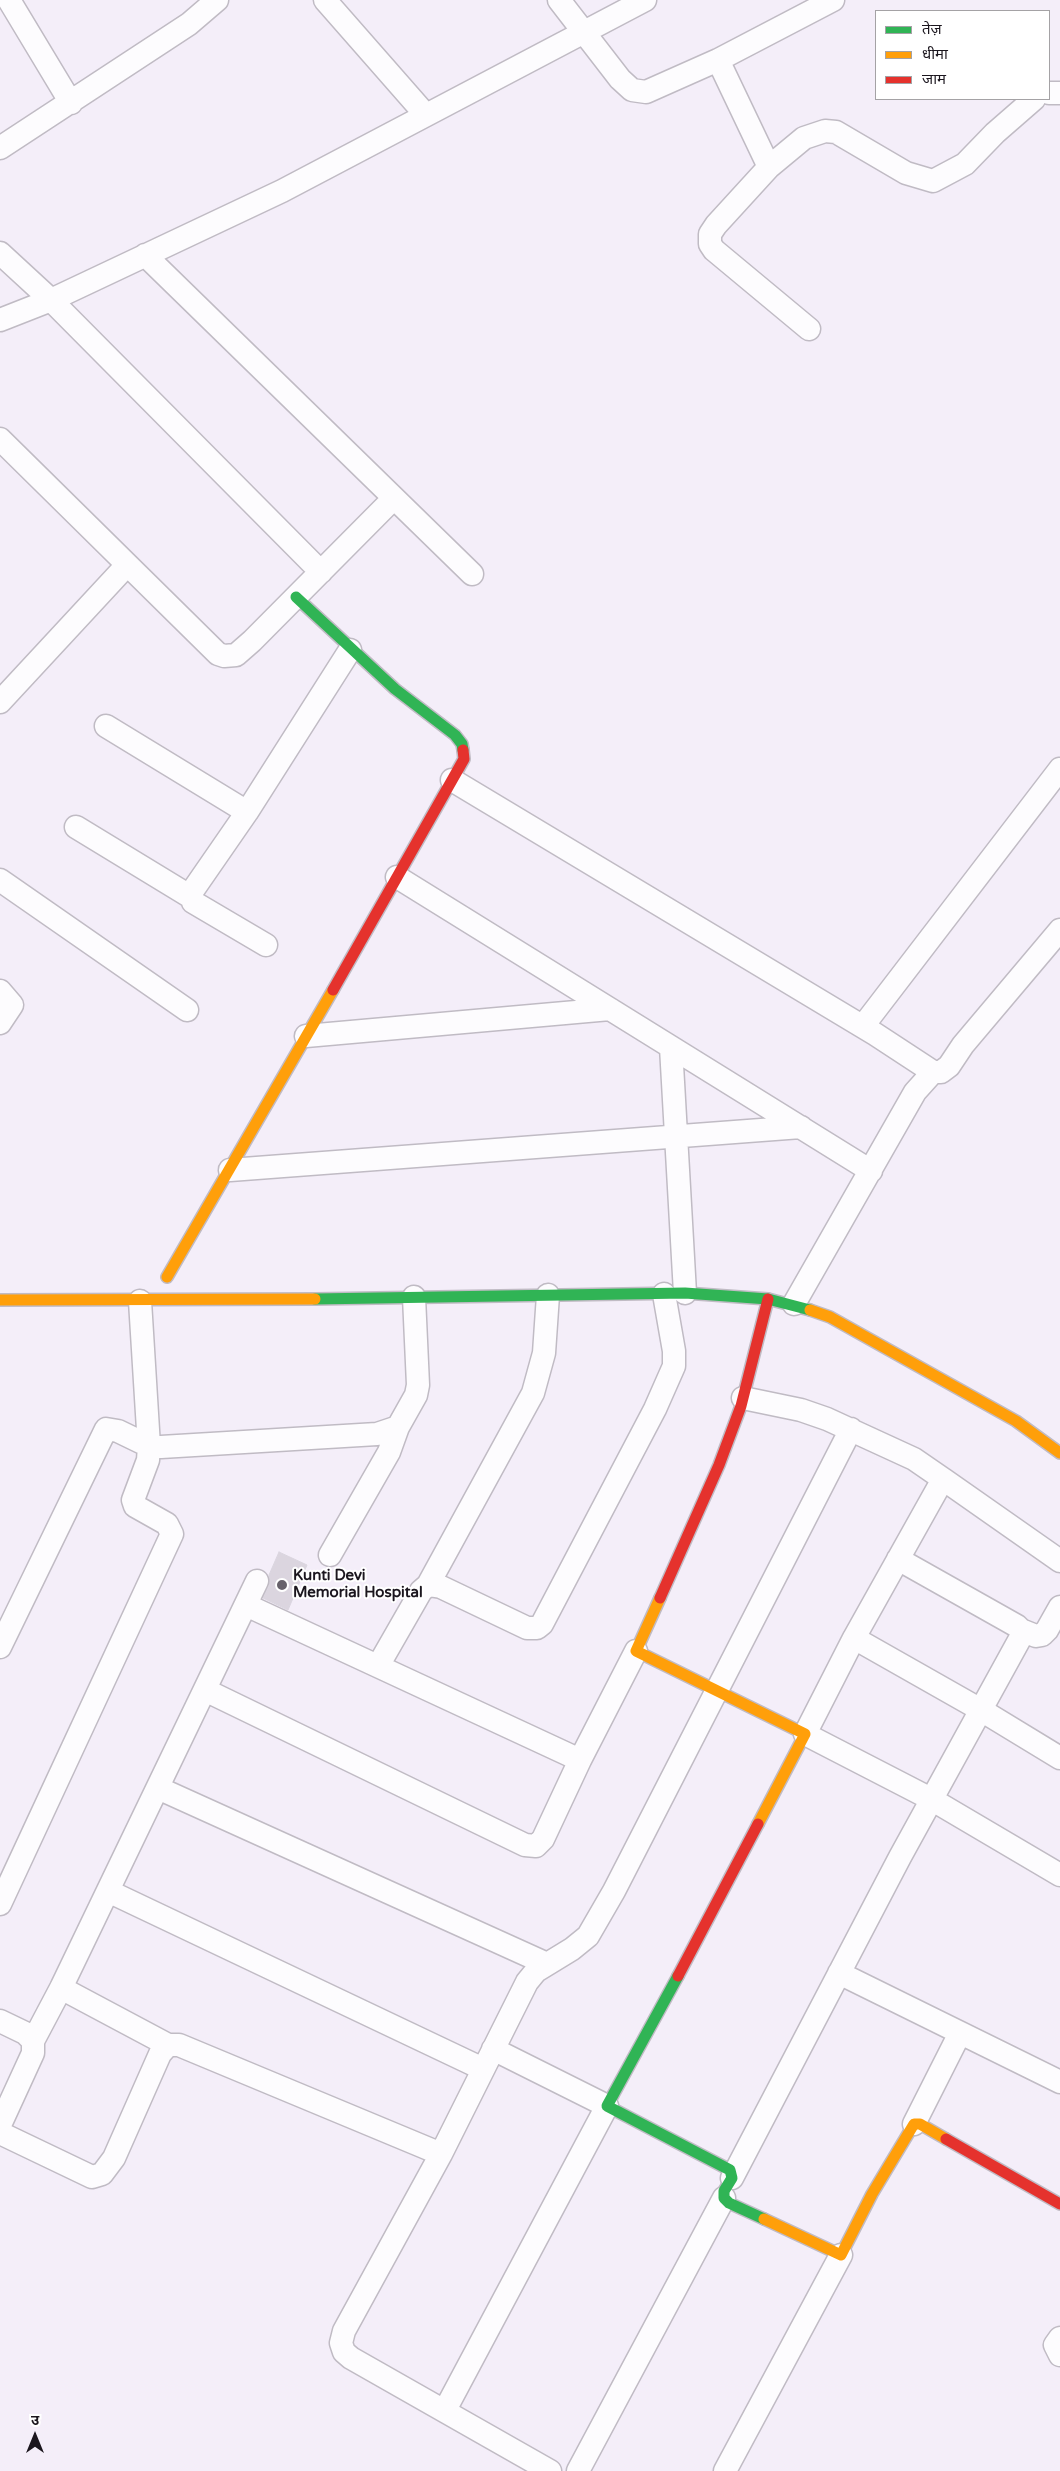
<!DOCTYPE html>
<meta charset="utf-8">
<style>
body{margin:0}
#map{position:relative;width:1060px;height:2471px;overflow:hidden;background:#f4eef9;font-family:"Varela Round","Noto Sans Devanagari",sans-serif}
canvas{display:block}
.legend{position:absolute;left:875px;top:10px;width:175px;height:90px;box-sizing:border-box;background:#fff;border:1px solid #a4a2a5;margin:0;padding:6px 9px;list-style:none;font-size:15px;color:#1b161e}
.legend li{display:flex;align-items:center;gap:10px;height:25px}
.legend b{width:25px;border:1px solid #a4a2a5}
.north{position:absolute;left:10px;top:2411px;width:50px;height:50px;-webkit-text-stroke:4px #fff;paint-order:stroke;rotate:0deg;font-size:14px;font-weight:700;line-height:20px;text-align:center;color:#1b161e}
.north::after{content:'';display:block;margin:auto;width:18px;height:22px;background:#1b161e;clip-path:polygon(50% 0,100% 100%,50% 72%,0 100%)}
</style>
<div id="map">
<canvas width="1060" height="2471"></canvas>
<ul class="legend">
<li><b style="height:6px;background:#30b455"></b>तेज़</li>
<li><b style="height:6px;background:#ff9f0a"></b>धीमा</li>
<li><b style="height:6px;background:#e5322d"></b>जाम</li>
</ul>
<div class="north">उ</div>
</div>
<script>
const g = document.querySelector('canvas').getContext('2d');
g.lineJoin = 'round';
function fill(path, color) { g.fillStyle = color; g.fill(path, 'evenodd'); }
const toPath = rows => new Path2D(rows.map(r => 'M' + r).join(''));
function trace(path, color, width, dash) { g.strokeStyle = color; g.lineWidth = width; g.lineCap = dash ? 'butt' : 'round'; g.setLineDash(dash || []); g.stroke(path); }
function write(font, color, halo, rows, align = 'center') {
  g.font = font + ' "Varela Round",sans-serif'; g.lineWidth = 4; g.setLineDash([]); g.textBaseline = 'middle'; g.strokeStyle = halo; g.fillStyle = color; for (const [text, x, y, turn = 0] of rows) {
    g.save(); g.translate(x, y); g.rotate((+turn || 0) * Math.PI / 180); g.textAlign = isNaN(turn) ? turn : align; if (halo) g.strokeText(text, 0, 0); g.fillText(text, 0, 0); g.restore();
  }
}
const building = toPath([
 [279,1552,307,1565,288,1610,263,1598,269,1586,269,1575,279,1552]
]);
const street = toPath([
 [9,0,71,103],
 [325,0,425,114],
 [559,0,620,79,632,90,646,92,718,60,833,0],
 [718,60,769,167],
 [1049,93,1060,93],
 [0,148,189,24,217,0],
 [0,253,51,300,321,572],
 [145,255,472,574],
 [0,320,51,300,282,191,645,0],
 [809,329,714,250,710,244,710,234,716,225,769,167,804,138,825,131,836,132,906,173,933,181,965,164,995,133,1034,99],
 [0,439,218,654,224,656,236,655,252,641,394,498],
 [0,702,127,565],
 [106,726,247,812],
 [452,780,875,1034,933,1072,941,1072,949,1066,963,1045,1060,930],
 [76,827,191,897],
 [397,877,871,1171],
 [0,880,187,1010],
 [266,945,193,902,191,893,247,812,350,650],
 [0,991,12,1005,0,1023],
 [863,1026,1060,769],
 [306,1036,610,1009],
 [671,1047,685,1293],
 [230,1170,801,1127],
 [794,1304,915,1092,933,1072],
 [743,1398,801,1410,827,1419,914,1459,943,1479],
 [330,1555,389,1452,398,1427],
 [1060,1561,943,1479,854,1638,805,1734,931,1799,1060,1875],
 [428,1585,533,1393,544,1353,548,1295],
 [246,1605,580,1760],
 [1021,1630,1036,1636,1042,1635,1047,1630,1060,1607],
 [854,1638,981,1710,1060,1758],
 [0,1647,106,1429,118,1431,149,1446,161,1447,377,1434,398,1427,416,1395,418,1385,414,1297],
 [378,1666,421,1591,428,1585,441,1587,527,1628,537,1628,542,1624,655,1409,674,1366,674,1351,664,1294],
 [205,1690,525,1845,536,1846,543,1839,580,1760,636,1651],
 [158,1788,547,1964],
 [108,1891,483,2069],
 [0,1904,172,1534,167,1524,135,1506,133,1500,148,1460,149,1446,140,1301],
 [839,1973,1060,2082],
 [61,1988,168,2045],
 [0,2021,25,2033,33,2041,33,2053,0,2125],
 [33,2041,61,1988,257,1581],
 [914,2124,960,2033],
 [0,2133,92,2177,102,2174,114,2158,160,2054,168,2045,179,2045,441,2154],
 [732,2178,900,1857,1022,1635,1021,1630,1017,1626,898,1559],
 [1060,2338,1055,2345,1060,2355],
 [445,2410,607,2106,493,2049],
 [550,2471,351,2358,344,2352,341,2343,344,2331,441,2154,527,1982,536,1971,572,1949,588,1936,614,1891,851,1429],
 [578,2471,724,2198],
 [725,2471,841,2255]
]);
const fast = toPath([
 [296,597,395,689,455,735,462,744,463,750],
 [315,1299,685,1293,768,1299,810,1310],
 [678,1976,607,2106,730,2170,732,2178,724,2191,724,2198,729,2203,764,2219]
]);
const slow = toPath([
 [167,1277,333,990],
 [0,1300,315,1299],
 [810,1310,830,1317,1016,1421,1060,1453],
 [660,1598,636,1651,805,1734,758,1824],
 [764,2219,841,2255,872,2194,914,2124,920,2124,946,2139]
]);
const jam = toPath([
 [333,990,464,759,463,750],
 [660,1598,719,1465,741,1406,768,1299],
 [678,1976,758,1824],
 [946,2139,1060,2204]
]);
const markers = [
 [282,1585,6,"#67626b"]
];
const poiNames = [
 ["Kunti Devi",293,1576],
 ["Memorial Hospital",293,1593]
];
fill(building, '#dbd5df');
trace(building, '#dad5df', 1);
trace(street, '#c0bbc4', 25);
trace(fast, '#c0bbc4', 14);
trace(slow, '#c0bbc4', 14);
trace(jam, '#c0bbc4', 14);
trace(street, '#fdfcfe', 22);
trace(fast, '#30b455', 11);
trace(slow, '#ff9f0a', 11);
trace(jam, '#e5322d', 11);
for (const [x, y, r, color] of markers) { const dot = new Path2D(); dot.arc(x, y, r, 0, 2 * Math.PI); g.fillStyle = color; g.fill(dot); trace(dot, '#fff', 2); }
write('bold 15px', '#1b161e', '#fff', poiNames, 'left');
</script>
